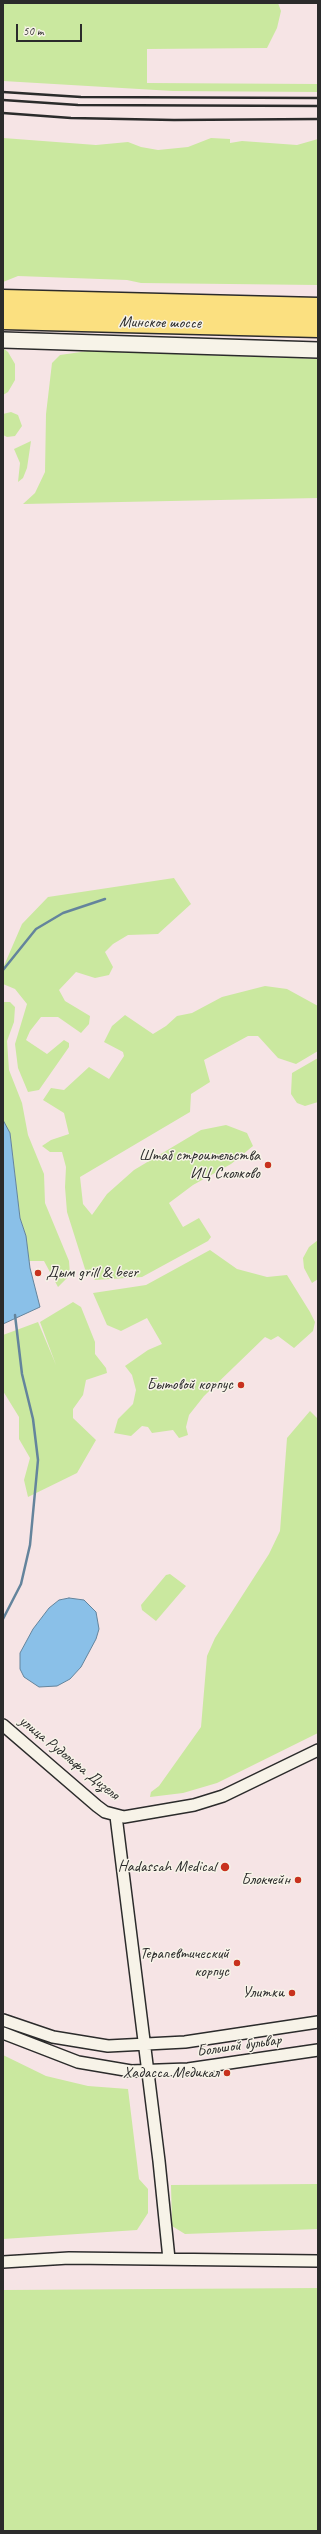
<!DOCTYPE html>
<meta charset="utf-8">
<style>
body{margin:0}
#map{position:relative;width:321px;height:2534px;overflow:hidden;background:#f6e4e5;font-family:Caveat,sans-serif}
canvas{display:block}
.frame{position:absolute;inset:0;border:4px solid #2b2b2b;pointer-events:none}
.scale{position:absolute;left:16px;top:24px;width:66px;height:18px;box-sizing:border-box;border:2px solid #2b2b2b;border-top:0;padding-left:5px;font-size:12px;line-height:14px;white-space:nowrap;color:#2b2b2b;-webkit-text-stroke:3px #f7f3e8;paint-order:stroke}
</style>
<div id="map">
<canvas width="321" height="2534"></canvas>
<div class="frame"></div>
<div class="scale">50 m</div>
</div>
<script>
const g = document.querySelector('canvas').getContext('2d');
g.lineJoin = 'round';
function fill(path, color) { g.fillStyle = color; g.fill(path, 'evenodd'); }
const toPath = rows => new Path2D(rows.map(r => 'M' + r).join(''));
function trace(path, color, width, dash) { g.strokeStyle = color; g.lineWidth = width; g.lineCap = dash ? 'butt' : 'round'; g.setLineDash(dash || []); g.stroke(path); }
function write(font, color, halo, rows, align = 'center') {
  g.font = font + ' Caveat,sans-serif'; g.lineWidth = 3; g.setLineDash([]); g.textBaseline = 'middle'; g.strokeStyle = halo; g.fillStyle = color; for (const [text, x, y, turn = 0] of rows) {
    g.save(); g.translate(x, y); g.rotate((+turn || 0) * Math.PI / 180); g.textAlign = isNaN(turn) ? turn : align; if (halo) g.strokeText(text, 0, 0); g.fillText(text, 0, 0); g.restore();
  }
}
const green = toPath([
 [3,3,278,3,281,11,277,28,267,48,147,49,147,83,318,84,318,92,173,91,3,81],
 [3,138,96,145,128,142,141,147,158,150,188,147,211,138,230,139,230,143,242,141,297,145,318,139,318,285,141,283,127,280,18,276,3,282],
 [3,348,8,352,15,364,15,380,8,392,3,395],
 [88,351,318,359,318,498,23,504,35,493,45,472,46,414,52,363,60,355],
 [11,412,18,415,22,426,15,436,7,437,3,435,3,414],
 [31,441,27,468,23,478,18,482,20,463,14,449],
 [174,878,191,904,158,934,128,935,113,944,105,952,113,967,109,975,95,978,76,972,59,990,65,1001,90,1016,89,1024,81,1033,58,1017,41,1017,30,1031,26,1040,47,1054,64,1040,69,1043,69,1047,39,1090,28,1092,18,1068,15,1044,27,1004,15,989,3,984,3,968,22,924,48,897],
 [265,986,287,989,318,1006,318,1051,296,1064,278,1058,258,1036,248,1036,204,1060,210,1082,191,1094,190,1112,80,1177,83,1204,92,1215,107,1194,134,1170,201,1130,226,1125,247,1133,253,1146,231,1164,193,1185,169,1203,183,1227,199,1218,211,1237,208,1241,142,1277,95,1280,85,1269,67,1212,65,1187,66,1167,62,1152,50,1152,42,1146,51,1140,69,1134,64,1113,43,1100,51,1088,64,1090,89,1067,109,1079,124,1056,123,1052,104,1042,112,1026,125,1015,153,1034,166,1026,177,1016,192,1013,222,997],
 [3,1002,10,1002,15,1007,14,1022,7,1041,9,1070,22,1103,28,1135,44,1174,45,1203,69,1261,70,1275,58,1287,44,1261,29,1261,26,1236,20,1218,10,1133,3,1120],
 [318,1058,318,1102,305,1106,297,1103,291,1094,292,1073],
 [318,1240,318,1279,312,1283,304,1268,303,1258,309,1247],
 [210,1250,237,1269,267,1277,287,1275,310,1312,315,1322,313,1331,294,1348,278,1336,271,1340,265,1337,204,1396,189,1415,186,1427,188,1435,179,1438,173,1430,152,1433,148,1427,142,1426,131,1436,114,1433,118,1419,133,1404,136,1390,132,1375,125,1366,148,1350,162,1344,147,1318,121,1331,107,1325,93,1293,146,1285],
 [73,1302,81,1307,95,1342,95,1354,106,1368,107,1373,86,1380,83,1395,73,1409,73,1418,96,1440,77,1473,28,1497,24,1480,30,1458,19,1439,19,1417,3,1391,3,1335,38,1322,56,1365,40,1322],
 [310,1411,318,1419,318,1733,217,1783,183,1793,150,1797,151,1792,159,1786,201,1727,207,1656,215,1638,269,1554,280,1531,287,1438],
 [170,1574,186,1586,156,1621,142,1610,141,1605,166,1575],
 [3,2055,46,2076,88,2086,128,2089,139,2179,148,2189,148,2213,137,2230,3,2239],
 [318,2184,318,2229,185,2234,172,2226,171,2185],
 [318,2288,318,2531,3,2531,3,2290]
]);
const water = toPath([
 [3,1120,10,1133,20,1218,26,1236,30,1268,40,1307,3,1324,3,1120],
 [69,1598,84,1600,96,1612,99,1629,96,1639,81,1667,70,1679,57,1686,39,1687,24,1677,20,1669,20,1653,33,1629,49,1608,59,1600,69,1598]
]);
const stream = toPath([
 [3,970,36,929,63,913,105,899],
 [3,1619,21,1584,30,1545,38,1460,33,1419,22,1374,15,1315]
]);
const street = toPath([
 [3,1725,97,1806,105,1812,124,1817,194,1805,223,1796,318,1750],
 [116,1816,159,2161,169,2259],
 [3,2020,53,2037,108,2046,185,2042,318,2022],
 [3,2033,78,2062,131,2071,188,2069,318,2050],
 [3,2262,69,2258,318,2261]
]);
const secondary = toPath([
 [3,340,318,350]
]);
const highway = toPath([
 [3,300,318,308],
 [3,319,318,327]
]);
const rail = toPath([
 [3,92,81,97,318,98],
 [3,100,78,105,318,106],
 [3,113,71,118,174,120,318,119]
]);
const markers = [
 [268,1165,4,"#c8321e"],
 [38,1273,4,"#c8321e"],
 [241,1385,4,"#c8321e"],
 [225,1867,5,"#c8321e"],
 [298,1880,4,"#c8321e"],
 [237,1963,4,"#c8321e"],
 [292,1993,4,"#c8321e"],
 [227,2073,4,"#c8321e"]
];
const streetNames = [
 ["Минское шоссе",160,323,1],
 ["улица Рудольфа Дизеля",69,1758,39],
 ["Большой бульвар",239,2046,-8]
];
const poiNames = [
 ["Штаб строительства",260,1156],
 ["ИЦ Сколково",260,1174],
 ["Дым grill & beer",46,1273,"left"],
 ["Бытовой корпус",233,1385],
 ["Hadassah Medical",216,1867],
 ["Блокчейн",290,1880],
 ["Терапевтический",229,1954],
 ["корпус",229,1972],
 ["Улитки",284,1993],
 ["Хадасса Медикал",219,2073]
];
fill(green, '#cae89f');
fill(water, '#8ac0e8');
trace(water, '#64849c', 1);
trace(stream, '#64849c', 2.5);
trace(street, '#2b2b2b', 14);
trace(secondary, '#2b2b2b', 18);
trace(highway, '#2b2b2b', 23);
trace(street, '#f7f3e8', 11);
trace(secondary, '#f7f3e8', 15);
trace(highway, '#fbe080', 20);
trace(rail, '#2b2b2b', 2.5);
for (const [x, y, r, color] of markers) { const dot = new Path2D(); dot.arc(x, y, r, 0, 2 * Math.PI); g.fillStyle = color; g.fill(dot); trace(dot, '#f7f3e8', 1.5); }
write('16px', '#2b2b2b', '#f7f3e8', streetNames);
write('16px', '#2b2b2b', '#f7f3e8', poiNames, 'right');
</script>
